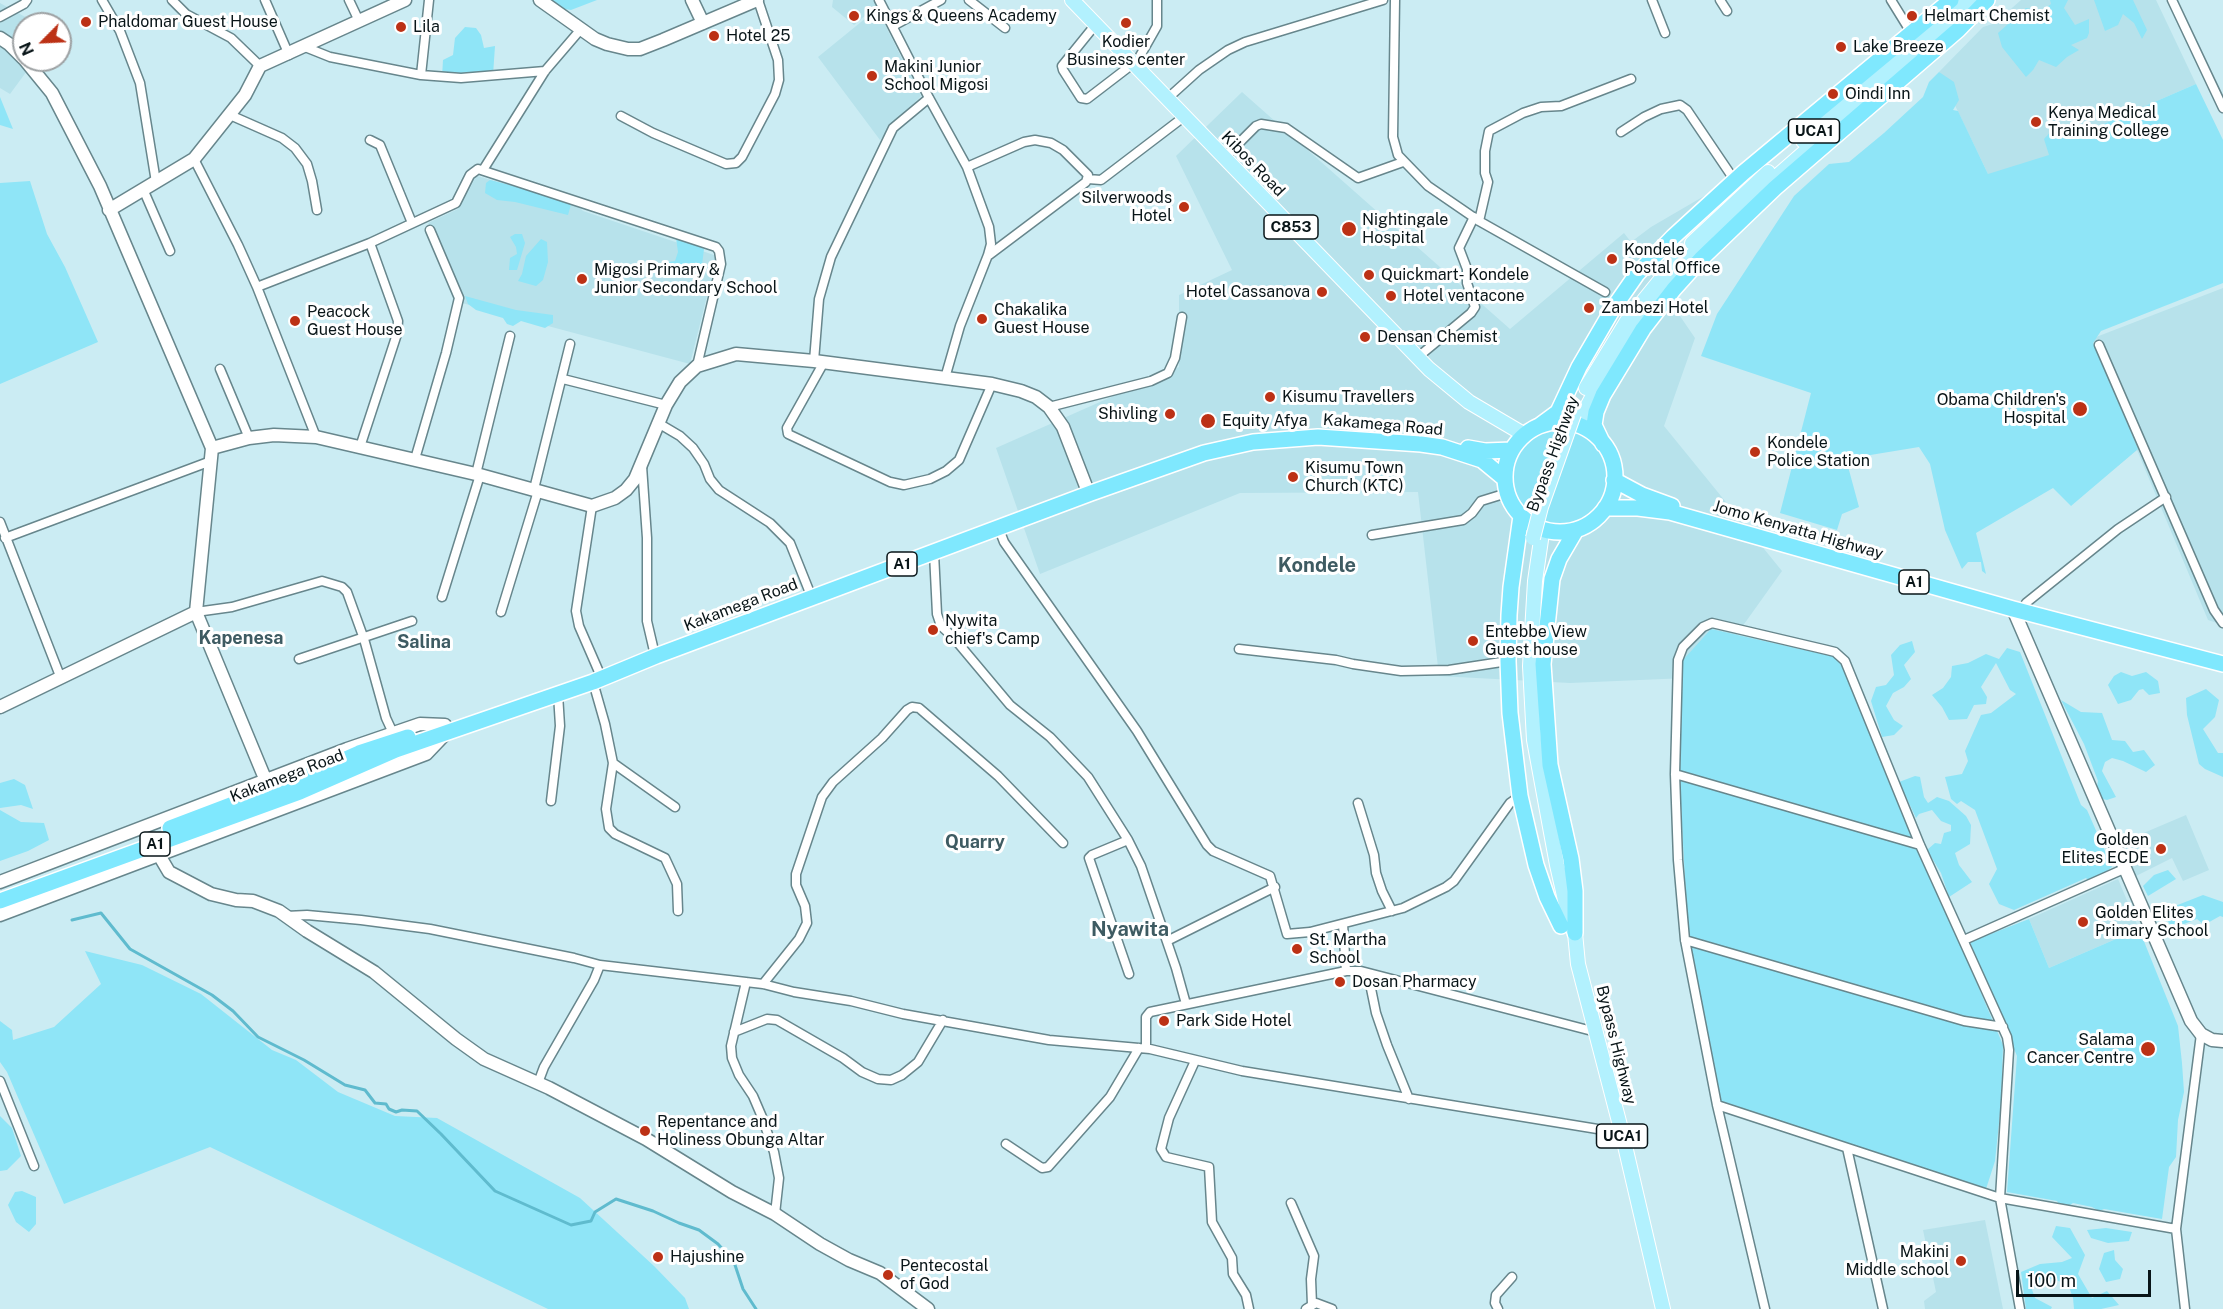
<!DOCTYPE html>
<style>
body{margin:0}
#map{position:relative;width:2223px;height:1309px;overflow:hidden;background:#cbecf3;font-family:"Public Sans",sans-serif}
canvas{display:block}
.north{position:absolute;left:12px;top:12px;width:60px;height:60px;box-sizing:border-box;background:#fff;border:2px solid #9da1a3;border-radius:50%;rotate:246deg;font-size:16px;font-weight:700;line-height:24px;text-align:center;color:#091518}
.north::after{content:'';display:block;margin:auto;width:21px;height:27px;background:#bc3115;clip-path:polygon(50% 0,100% 100%,50% 72%,0 100%)}
.scale{position:absolute;left:2016px;top:1270px;width:135px;height:27px;box-sizing:border-box;border:3px solid #091518;border-top:0;padding-left:8px;font-size:18px;line-height:21px;white-space:nowrap;color:#091518;-webkit-text-stroke:4px #fff;paint-order:stroke}
</style>
<div id="map">
<canvas width="2223" height="1309"></canvas>
<div class="north">N</div>
<div class="scale">100 m</div>
</div>
<script>
const g = document.querySelector('canvas').getContext('2d');
g.lineJoin = 'round';
function fill(path, color) { g.fillStyle = color; g.fill(path, 'evenodd'); }
const toPath = rows => new Path2D(rows.map(r => 'M' + r).join(''));
function trace(path, color, width, dash) { g.strokeStyle = color; g.lineWidth = width; g.lineCap = dash ? 'butt' : 'round'; g.setLineDash(dash || []); g.stroke(path); }
function write(font, color, halo, rows, align = 'center') {
  g.font = font + ' "Public Sans",sans-serif'; g.lineWidth = 6; g.setLineDash([]); g.textBaseline = 'middle'; g.strokeStyle = halo; g.fillStyle = color; for (const [text, x, y, turn = 0] of rows) {
    g.save(); g.translate(x, y); g.rotate((+turn || 0) * Math.PI / 180); g.textAlign = isNaN(turn) ? turn : align; if (halo) g.strokeText(text, 0, 0); g.fillText(text, 0, 0); g.restore();
  }
}
const built = toPath([
 [833,0,874,0,878,5,854,25,832,7],
 [2021,0,2156,0,2196,84,2069,139,2088,214,1988,174,1939,72,1983,27,2002,21,2003,16],
 [0,3,38,24,24,24,24,60,35,60,10,94,0,88],
 [877,9,921,96,880,140,818,57],
 [1242,92,1510,329,1624,233,1631,242,1651,227,1735,178,1647,268,1695,338,1664,426,1782,571,1737,634,1710,677,1570,683,1439,676,1418,492,1240,493,1040,574,996,448,1179,367,1179,295,1232,270,1176,156],
 [474,175,577,205,583,211,717,256,690,364,462,303,428,223,458,209],
 [2223,288,2223,625,2208,620,2137,450,2077,500,2023,370,2093,344,2091,339],
 [2186,815,2209,870,2183,881,2172,858,2134,877,2120,843],
 [2118,879,2139,929,2049,968,2029,919],
 [1985,1220,2003,1309,1925,1309,1924,1301,1936,1292,1923,1230]
]);
const green = toPath([
 [540,0,597,0,571,10,551,7],
 [2050,0,2068,0,2064,8,2075,25,2089,19,2089,33,2087,38,2071,45,2079,50,2067,57,2056,67,2039,60,2033,70,2026,77,2002,47,1998,33,2026,8,2042,11,2051,4],
 [2094,0,2133,0,2147,30,2142,39,2134,23,2123,14,2118,25,2105,31],
 [465,27,476,28,481,35,484,48,495,46,493,75,442,77,443,60,453,55,455,38],
 [1939,72,1954,82,1959,100,1953,110,1958,111,1988,174,2049,155,2044,139,2055,127,2068,126,2075,120,2085,132,2196,84,2223,140,2223,283,2101,331,2093,343,2138,449,2071,506,2053,488,1976,533,1986,574,1982,571,1981,562,1968,562,1962,569,1961,567,1945,530,1930,464,1919,447,1846,459,1859,507,1842,514,1837,530,1780,513,1811,393,1701,356,1717,314,1794,196,1829,164,1849,162,1884,133,1923,97,1929,82],
 [0,97,13,129,0,125],
 [490,180,572,201,568,215,515,202,497,200,485,193,486,183],
 [30,181,47,234,65,267,98,342,0,384,0,183],
 [515,234,522,234,525,243,517,270,509,270,510,258,517,254,516,247,510,237],
 [676,238,690,241,704,249,702,265,696,275,691,273,687,266,677,266,662,273,662,263,675,261,678,252],
 [541,239,547,242,548,262,543,280,536,286,518,281,522,274,526,256],
 [465,296,516,310,553,315,553,323,545,328,521,321,513,326,507,324,503,318,476,310,468,304],
 '1509 477a51 51 0 1 1 102 0a51 51 0 1 1-102 0Z',
 [1711,629,1835,657,1843,666,2003,1045,2001,1104,1995,1161,1986,1189,1720,1102,1688,935,1679,768,1683,660],
 [1912,641,1915,652,1904,665,1911,679,1904,687,1893,693,1886,706,1894,720,1903,726,1894,735,1882,737,1871,701,1876,687,1886,685,1894,675,1891,655,1900,645],
 [2007,648,2020,652,2081,805,2087,810,2112,867,2098,878,2088,880,2086,878,2014,910,1999,904,1989,884,1997,869,1975,810,1961,801,1957,804,1951,799,1945,777,1962,774,1968,761,1965,751,1981,715,1991,713,2016,694,2010,690,1996,663,1981,687,1987,697,1986,704,1974,705,1967,719,1949,720,1942,707,1932,695,1943,688,1951,677,1952,666,1968,663,1986,654,1999,659],
 [2121,672,2132,676,2146,672,2158,681,2160,693,2149,695,2143,689,2139,690,2131,700,2118,704,2108,685,2114,676],
 [2206,689,2219,700,2215,717,2203,729,2218,753,2223,753,2223,777,2205,769,2199,764,2187,715,2186,698],
 [2061,700,2081,712,2102,713,2112,740,2125,741,2133,752,2144,750,2155,765,2146,772,2123,761,2112,758,2105,762,2102,771,2116,797,2107,800,2095,797,2098,781,2084,744],
 [1915,776,1920,777,1924,797,1928,803,1937,797,1949,801,1966,816,1971,825,1970,844,1955,853,1959,865,1972,882,1949,897,1941,873,1927,850,1935,843,1941,844,1944,833,1951,831,1951,825,1941,821,1932,810,1919,814,1916,818,1899,782],
 [14,779,25,785,33,809,21,805,0,808,0,783],
 [0,810,21,822,44,823,49,840,28,851,0,861],
 [2168,870,2176,879,2148,896,2143,886,2154,875],
 [2203,895,2223,902,2223,917,2220,916,2204,925,2197,919,2184,924,2174,933,2166,917,2170,908],
 [2029,919,2049,968,2139,929,2178,1026,2182,1063,2184,1092,2178,1120,2176,1157,2169,1167,2162,1219,2104,1209,2099,1211,2092,1207,2073,1203,2067,1207,2059,1204,2057,1201,2007,1192,2017,1056,1970,942],
 [85,951,142,965,201,994,272,1050,296,1060,338,1092,395,1116,437,1118,580,1198,654,1266,685,1298,689,1309,548,1309,210,1147,64,1204,7,1072,0,1062,0,1021,12,1030,13,1040,54,1027,101,984],
 [0,1116,12,1128,21,1156,7,1170,0,1171],
 [22,1191,36,1197,36,1224,29,1232,16,1222,8,1205,15,1192],
 [2056,1226,2070,1228,2085,1255,2078,1274,2092,1298,2107,1291,2119,1305,2101,1309,2074,1309,2073,1298,2068,1284,2045,1277,2030,1284,2035,1298,2052,1307,2051,1309,2026,1309,2021,1272,2040,1264,2062,1262,2072,1258,2052,1237],
 [2106,1228,2132,1232,2129,1241,2108,1243,2091,1238,2087,1230],
 [2114,1250,2115,1260,2123,1269,2120,1279,2106,1282,2099,1269,2104,1253]
]);
const stream = toPath([
 [72,920,101,913,130,949,212,995,233,1011,258,1037,304,1060,345,1085,365,1090,375,1103,386,1104,389,1109,396,1112,402,1110,417,1111,441,1134,495,1191,571,1225,591,1221,595,1212,616,1199,653,1211,679,1223,699,1230,718,1244,734,1262,743,1289,756,1309]
]);
const street = toPath([
 [102,0,120,31,140,83,156,182],
 [172,0,186,14,231,38,260,66],
 [265,0,289,55],
 [349,0,359,21],
 [879,0,929,98,967,167,989,227,991,244,988,255,960,326,945,378],
 [969,0,1005,28],
 [1395,0,1393,137,1398,155,1428,186,1479,221,1605,292],
 [1652,0,1665,33],
 [1720,0,1727,11],
 [1891,0,1912,34],
 [2172,0,2223,108],
 [0,17,24,4,27,0],
 [1096,24,1062,66,1063,70,1081,98,1087,99,1134,63,1140,56,1157,26,1157,0],
 [893,26,941,0],
 [305,47,330,57,421,75,461,78,545,71],
 [421,75,429,0],
 [1168,98,1199,70,1228,50,1245,42,1383,0],
 [230,115,282,138,295,148,307,164,312,181,317,210],
 [621,116,653,133,726,164,736,163,742,157,775,94,779,80,778,60,758,0],
 [1621,132,1644,117,1661,109,1680,105,1687,110,1735,181],
 [370,140,380,145,412,223],
 [1224,158,1256,126,1261,124,1286,128,1358,178,1403,162],
 [194,159,238,245,257,287,316,437],
 [967,167,1024,142,1035,140,1051,143,1063,150,1088,175,1086,182,989,255],
 [483,170,545,71,581,29],
 [1088,179,1101,180,1185,116],
 [143,189,170,251],
 [1479,221,1488,182,1485,173,1485,151,1489,131,1523,113,1541,107,1561,106,1631,79],
 [257,287,370,243],
 [2099,345,2214,610,2223,623],
 [1418,357,1471,313,1475,307,1467,283,1467,269,1459,248,1474,217],
 [814,361,819,299,831,257,893,128,929,98],
 [824,362,787,428,788,434,890,482,904,485,930,479,946,471,959,460,992,384],
 [220,369,249,438],
 [563,379,666,405],
 [1049,407,1151,381,1168,373,1175,358,1182,317],
 [658,423,680,436,693,448,704,464,710,479,719,490,770,523,790,543,810,593],
 [360,447,397,334,398,321,370,243,456,203,470,175,478,169,716,247,719,251,721,264,697,366],
 [415,459,446,353,459,298,430,230],
 [642,466,647,538,647,621,654,651],
 [476,474,510,336],
 [534,489,570,344],
 [592,506,576,611,579,626,599,672],
 [0,522,60,676],
 [999,529,1004,542,1137,731,1207,845,1213,851,1270,876,1287,934,1310,932,1403,908,1446,887,1454,881,1510,803,1520,796],
 [1372,535,1463,520,1472,513,1481,501,1507,493],
 [5,538,211,461],
 [934,553,937,614,941,626,953,637,1010,705,1050,737,1088,777,1128,840,1141,866,1176,968,1186,1004],
 [442,597,480,475],
 [2026,603,2118,529,2166,497],
 [196,612,232,607,322,581,342,587,347,592,364,639,386,718,393,733],
 [501,612,538,491],
 [1239,649,1336,660,1353,664,1401,671,1449,670,1508,661],
 [299,659,412,621],
 [593,682,605,724,613,763,606,809,609,828,615,834,665,858,677,884,678,911],
 [613,763,675,807],
 [1675,774,1920,845],
 [551,801,560,726,558,694],
 [1358,803,1374,855,1376,873,1382,891,1392,911],
 [1128,840,1092,855,1089,858,1129,974],
 [286,916,307,915,361,920,430,929,574,958,600,965,594,980,544,1067,538,1083],
 [1343,924,1346,971],
 [1685,940,1964,1021,2003,1027],
 [1964,940,2126,868],
 [1167,941,1275,887],
 [600,965,763,984,794,992,851,1001,903,1014,1049,1040,1150,1049,1242,1071,1622,1133],
 [1368,974,1376,1013,1387,1045,1409,1099],
 [746,982,731,1046,732,1058,739,1075,753,1096,762,1117,774,1152,779,1178,775,1214],
 [763,984,799,939,807,923,805,906,796,885,796,874,822,797,833,782,882,738,907,710,912,707,919,708,998,776,1063,843],
 [734,1032,767,1019,777,1020,843,1058,862,1072,878,1079,891,1080,902,1075,918,1062,943,1020],
 [1146,1048,1146,1017,1150,1012,1346,971,1361,971,1596,1032],
 [1195,1061,1169,1118,1161,1149,1166,1157,1209,1167,1212,1222,1232,1258,1233,1274,1246,1295,1249,1309],
 [0,1081,34,1166],
 [1717,1105,2000,1198,2176,1229],
 [1006,1144,1042,1168,1048,1167,1110,1097,1139,1048],
 [1847,1148,1883,1309],
 [1291,1203,1314,1256,1311,1279,1312,1305],
 [1306,1309,1316,1303,1332,1309],
 [1498,1309,1495,1303,1496,1295,1512,1277],
 [1765,1309,1717,1105,1685,940,1678,860,1675,774,1678,660,1683,647,1703,627,1712,623,1827,650,1835,652,1845,661,1920,845,2007,1037,2009,1050,2000,1198,2020,1309],
 [2185,1309,2176,1229,2201,1034]
]);
const secondary = toPath([
 [540,0,595,39,607,44,628,49,640,49,663,40,757,0],
 [692,0,703,23],
 [0,38,9,44,24,59],
 [25,60,52,93,100,186,212,448,196,612,266,781],
 [109,210,194,159,245,95,260,66,405,0],
 [212,448,249,438,274,435,316,437,480,475,592,506,615,498,626,490,635,479,666,405,680,382,697,366,736,354,814,361,992,384,1021,391,1036,397,1049,407,1063,427,1087,489],
 [2013,609,2191,1021,2201,1034,2212,1040,2223,1041],
 [0,707,196,612],
 [159,855,169,872,211,894,236,900,253,901,279,911,307,931,374,972,456,1039,484,1059,549,1088,646,1139,732,1192,775,1214,820,1244,849,1260,880,1273,928,1309],
 [0,882,347,749,420,724,445,725],
 [0,915,426,754,446,733]
]);
const primary = toPath([
 [1072,0,1429,369,1469,402,1525,435],
 [1803,141,1962,2],
 [1692,243,1768,172],
 [1586,388,1627,321,1679,257],
 [1582,416,1604,375,1634,329,1662,290,1694,253,1751,199,1978,0],
 [1541,540,1535,581,1530,666,1534,740,1557,865,1570,922,1575,933,1578,964,1622,1133,1663,1309]
]);
const highway = toPath([
 '1505 477a55 55 0 1 1 110 0a55 55 0 1 1-110 0Z',
 [1539,426,1558,412,1579,367,1614,307,1637,274,1673,237,1743,173,1951,0],
 [1603,444,1594,425,1596,412,1603,395,1643,329,1674,289,1701,259,1775,188,1958,30,1987,0],
 [1468,448,1485,451,1512,450],
 [1614,480,1642,495,1672,506],
 [1605,508,1638,508,1670,512,2013,609,2223,664],
 [1521,516,1511,587,1509,615,1508,661,1510,713,1520,796,1536,865,1547,897,1561,926],
 [170,828,307,776,359,753,408,737],
 [0,901,300,792,396,750,593,682,656,656,811,598,1091,493,1204,453,1253,442,1318,437,1421,444,1442,447,1482,460,1505,479],
 [1575,933,1575,891,1571,859,1550,765,1543,664,1552,579,1559,559,1576,530]
]);
const primaryBridge = toPath([
 [1533,538,1541,507,1574,414]
]);
const markers = [
 [854,16,6,"#bc3115"],
 [1912,16,6,"#bc3115"],
 [86,22,6,"#bc3115"],
 [1126,23,6,"#bc3115"],
 [401,27,6,"#bc3115"],
 [714,36,6,"#bc3115"],
 [1841,47,6,"#bc3115"],
 [872,76,6,"#bc3115"],
 [1833,94,6,"#bc3115"],
 [2036,122,6,"#bc3115"],
 [1184,207,6,"#bc3115"],
 [1349,229,8,"#bc3115"],
 [1612,259,6,"#bc3115"],
 [1369,275,6,"#bc3115"],
 [582,279,6,"#bc3115"],
 [1322,292,6,"#bc3115"],
 [1391,296,6,"#bc3115"],
 [1589,308,6,"#bc3115"],
 [982,319,6,"#bc3115"],
 [295,321,6,"#bc3115"],
 [1365,337,6,"#bc3115"],
 [1270,397,6,"#bc3115"],
 [2080,409,8,"#bc3115"],
 [1170,414,6,"#bc3115"],
 [1208,421,8,"#bc3115"],
 [1755,452,6,"#bc3115"],
 [1293,477,6,"#bc3115"],
 [933,630,6,"#bc3115"],
 [1473,641,6,"#bc3115"],
 [2161,849,6,"#bc3115"],
 [2083,922,6,"#bc3115"],
 [1297,949,6,"#bc3115"],
 [1340,982,6,"#bc3115"],
 [1164,1021,6,"#bc3115"],
 [2148,1049,8,"#bc3115"],
 [645,1131,6,"#bc3115"],
 [658,1257,6,"#bc3115"],
 [1961,1261,6,"#bc3115"],
 [888,1275,6,"#bc3115"]
];
const shields = [
 [1814,131,51],
 [1291,227,54],
 [902,564,30],
 [1914,582,30],
 [155,844,30],
 [1622,1136,51]
];
const shieldNames = [
 ["UCA1",1814,131],
 ["C853",1291,227],
 ["A1",902,564],
 ["A1",1914,582],
 ["A1",155,844],
 ["UCA1",1622,1136]
];
const poiNames = [
 ["Kings & Queens Academy",866,16],
 ["Helmart Chemist",1924,16],
 ["Phaldomar Guest House",98,22],
 ["Lila",413,27],
 ["Hotel 25",726,36],
 ["Kodier",1126,42,"center"],
 ["Business center",1126,60,"center"],
 ["Lake Breeze",1853,47],
 ["Makini Junior",884,67],
 ["School Migosi",884,85],
 ["Oindi Inn",1845,94],
 ["Kenya Medical",2048,113],
 ["Training College",2048,131],
 ["Silverwoods",1172,198,"right"],
 ["Hotel",1172,216,"right"],
 ["Nightingale",1362,220],
 ["Hospital",1362,238],
 ["Kondele",1624,250],
 ["Postal Office",1624,268],
 ["Migosi Primary &",594,270],
 ["Junior Secondary School",594,288],
 ["Quickmart- Kondele",1381,275],
 ["Hotel Cassanova",1310,292,"right"],
 ["Hotel ventacone",1403,296],
 ["Zambezi Hotel",1601,308],
 ["Chakalika",994,310],
 ["Guest House",994,328],
 ["Peacock",307,312],
 ["Guest House",307,330],
 ["Densan Chemist",1377,337],
 ["Kisumu Travellers",1282,397],
 ["Obama Children's",2066,400,"right"],
 ["Hospital",2066,418,"right"],
 ["Shivling",1158,414,"right"],
 ["Equity Afya",1222,421],
 ["Kondele",1767,443],
 ["Police Station",1767,461],
 ["Kisumu Town",1305,468],
 ["Church (KTC)",1305,486],
 ["Nywita",945,621],
 ["chief's Camp",945,639],
 ["Entebbe View",1485,632],
 ["Guest house",1485,650],
 ["Golden",2149,840,"right"],
 ["Elites ECDE",2149,858,"right"],
 ["Golden Elites",2095,913],
 ["Primary School",2095,931],
 ["St. Martha",1309,940],
 ["School",1309,958],
 ["Dosan Pharmacy",1352,982],
 ["Park Side Hotel",1176,1021],
 ["Salama",2134,1040,"right"],
 ["Cancer Centre",2134,1058,"right"],
 ["Repentance and",657,1122],
 ["Holiness Obunga Altar",657,1140],
 ["Makini",1949,1252,"right"],
 ["Middle school",1949,1270,"right"],
 ["Hajushine",670,1257],
 ["Pentecostal",900,1266],
 ["of God",900,1284]
];
const streetNames = [
 ["Kibos Road",1253,164,46],
 ["Kakamega Road",1383,425,5],
 ["Bypass Highway",1553,454,-70],
 ["Jomo Kenyatta Highway",1798,530,16],
 ["Kakamega Road",741,605,-21],
 ["Kakamega Road",287,776,-21],
 ["Bypass Highway",1616,1045,76]
];
const neighbourhoodNames = [
 ["Kapenesa",241,638],
 ["Salina",424,642],
 ["Quarry",975,842]
];
const quarterNames = [
 ["Kondele",1317,566],
 ["Nyawita",1130,930]
];
fill(built, '#b7e2eb');
fill(green, '#8fe5f7');
trace(stream, '#5fbbce', 3);
trace(street, '#67868c', 11);
trace(secondary, '#67868c', 15);
trace(primary, '#fff', 16);
trace(highway, '#fff', 18);
trace(street, '#fff', 8);
trace(secondary, '#fff', 12);
trace(primary, '#b2f1fe', 14);
trace(highway, '#7fe8fe', 15);
trace(primaryBridge, '#fff', 16, []);
trace(primaryBridge, '#b2f1fe', 14);
for (const [x, y, r, color] of markers) { const dot = new Path2D(); dot.arc(x, y, r, 0, 2 * Math.PI); g.fillStyle = color; g.fill(dot); trace(dot, '#fff', 2); }
for (const [x, y, w] of shields) { const box = new Path2D(); box.roundRect(x - w / 2, y - 12, w, 24, 4.5); g.fillStyle = '#fff'; g.fill(box); trace(box, '#091518', 1.5); }
write('bold 15px', '#091518', null, shieldNames);
write('16px', '#091518', '#fff', poiNames, 'left');
write('16px', '#091518', '#fff', streetNames);
write('bold 18px', '#3e5b62', '#fff', neighbourhoodNames);
write('bold 20px', '#3e5b62', '#fff', quarterNames);
</script>
